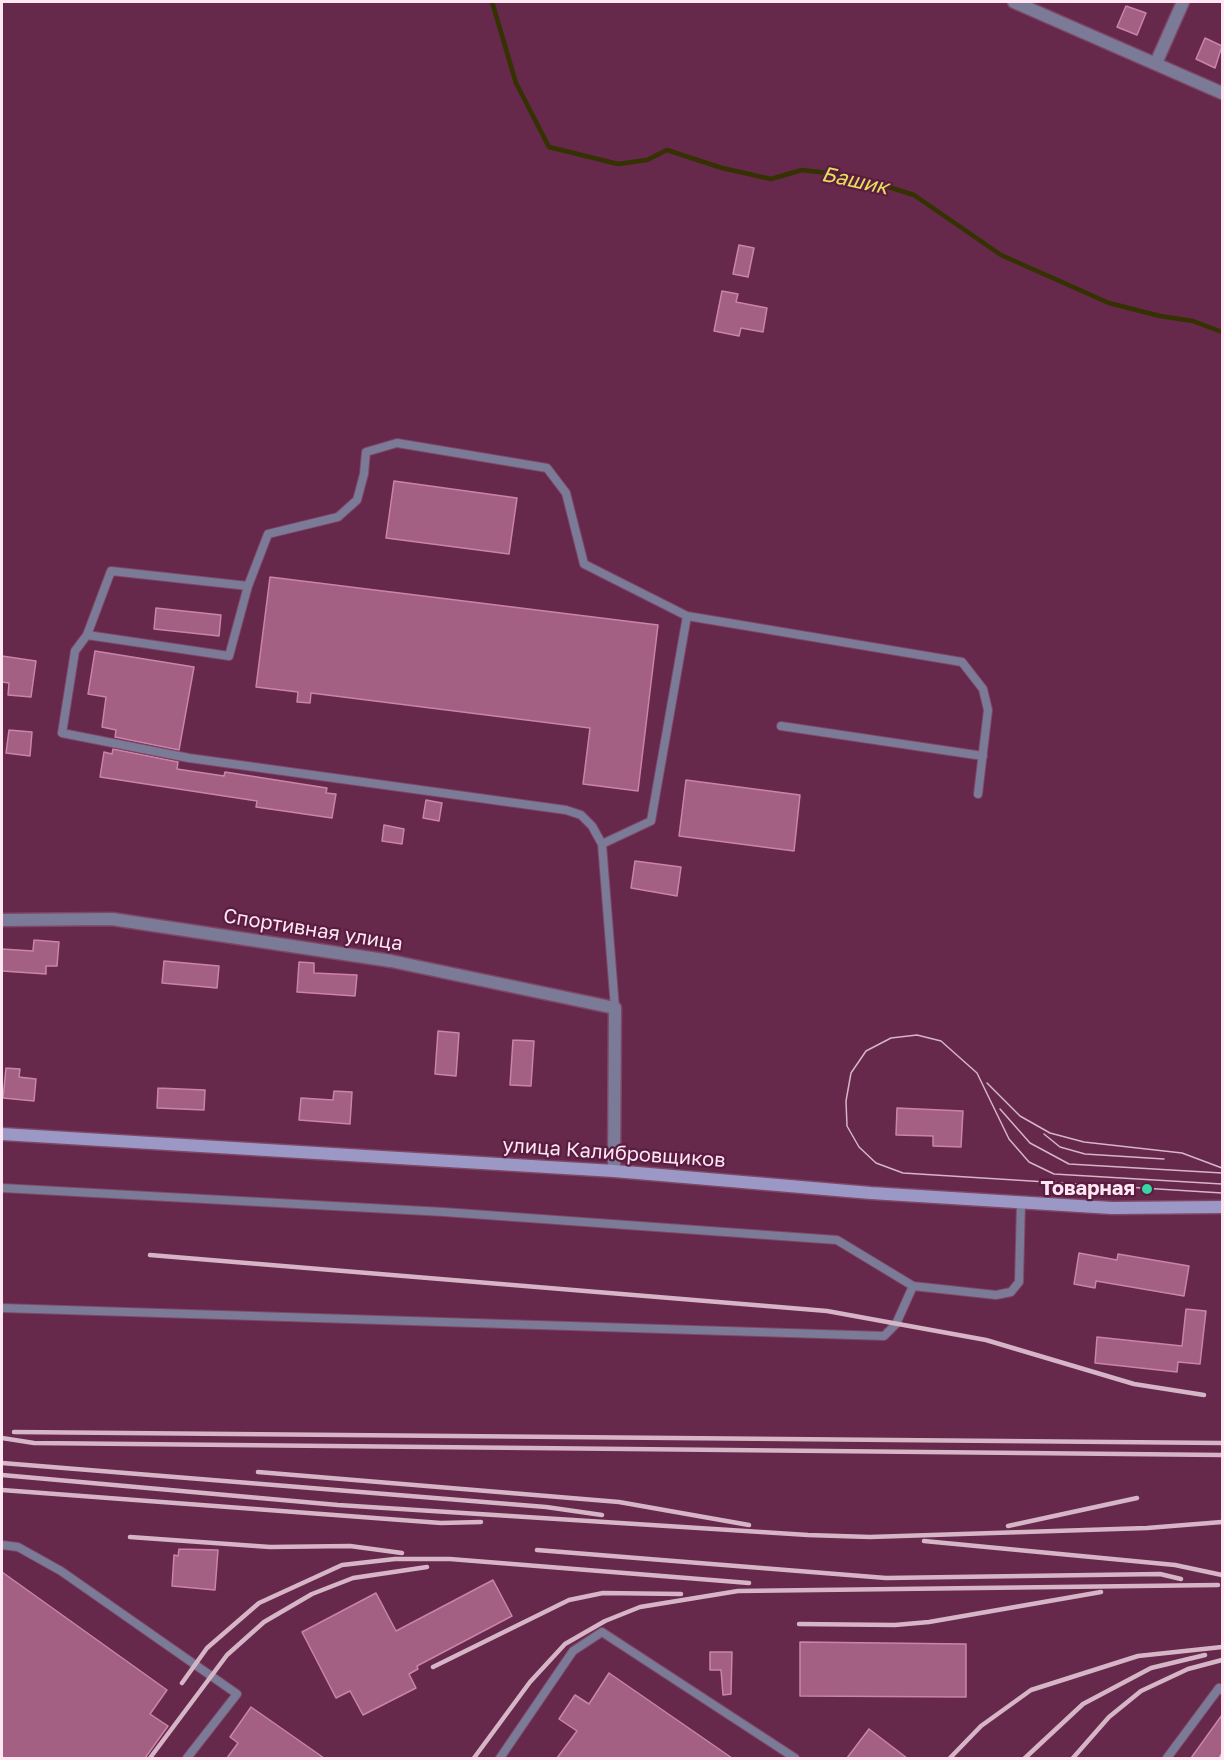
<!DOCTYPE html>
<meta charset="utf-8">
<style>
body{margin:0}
#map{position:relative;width:1224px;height:1760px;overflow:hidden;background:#66284b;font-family:"Golos Text",sans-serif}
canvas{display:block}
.frame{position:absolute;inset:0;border:3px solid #fee7f2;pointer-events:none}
</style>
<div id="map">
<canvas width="1224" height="1760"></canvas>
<div class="frame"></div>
</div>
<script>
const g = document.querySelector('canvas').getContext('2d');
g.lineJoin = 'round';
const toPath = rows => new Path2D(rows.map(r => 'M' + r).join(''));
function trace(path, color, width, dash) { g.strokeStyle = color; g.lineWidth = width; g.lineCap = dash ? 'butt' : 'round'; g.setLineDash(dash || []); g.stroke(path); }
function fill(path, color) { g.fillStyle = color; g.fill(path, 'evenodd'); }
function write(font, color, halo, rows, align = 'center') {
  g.font = font + ' "Golos Text",sans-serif'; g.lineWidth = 4.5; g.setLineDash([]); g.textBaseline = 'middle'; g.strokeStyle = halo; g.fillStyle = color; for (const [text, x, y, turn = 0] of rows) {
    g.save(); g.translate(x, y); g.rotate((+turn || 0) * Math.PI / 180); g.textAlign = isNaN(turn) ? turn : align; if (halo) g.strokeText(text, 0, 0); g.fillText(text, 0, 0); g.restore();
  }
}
const stream = toPath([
 [492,2,516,83,549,147,618,164,647,160,667,150,722,168,771,179,802,170,853,176,914,195,1001,255,1109,303,1160,316,1193,321,1222,332]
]);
const building = toPath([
 [1126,6,1146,13,1137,35,1117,27,1126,6],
 [1205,38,1222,46,1215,68,1196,59,1205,38],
 [739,245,754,248,748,277,733,274,739,245],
 [722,291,738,294,736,302,767,308,763,332,741,328,739,336,714,331,722,291],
 [394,481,517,498,509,554,386,538,394,481],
 [270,577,658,625,638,791,583,784,590,728,311,693,310,703,297,702,298,692,256,687,270,577],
 [156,608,221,615,219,636,154,629,156,608],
 [95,651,194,667,179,750,115,737,116,730,102,727,106,697,88,694,95,651],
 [2,656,36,661,31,697,8,695,9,683,2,682,2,656],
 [9,730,32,732,30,756,6,753,9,730],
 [113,749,178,762,177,769,224,776,225,772,327,788,326,793,336,794,332,818,256,807,257,801,100,777,104,752,112,754,113,749],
 [686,780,800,795,794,851,679,836,686,780],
 [426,800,442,803,439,821,423,818,426,800],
 [384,825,404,829,402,844,382,841,384,825],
 [635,861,681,867,677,896,631,888,635,861],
 [34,940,59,942,57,966,46,966,46,974,2,971,2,949,33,951,34,940],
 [164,961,219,966,217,988,162,983,164,961],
 [299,962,314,963,314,973,357,975,355,996,297,992,299,962],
 [438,1031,459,1033,456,1076,435,1074,438,1031],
 [513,1040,534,1041,531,1086,510,1085,513,1040],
 [6,1068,20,1069,19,1077,36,1079,34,1101,3,1098,6,1068],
 [158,1088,205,1090,204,1110,157,1108,158,1088],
 [334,1091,352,1092,350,1124,299,1120,301,1098,333,1100,334,1091],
 [897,1108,963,1111,961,1147,933,1146,933,1136,896,1135,897,1108],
 [1079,1253,1117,1260,1118,1254,1189,1266,1184,1296,1096,1281,1095,1288,1074,1284,1079,1253],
 [1186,1309,1206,1311,1200,1364,1178,1362,1177,1372,1095,1363,1097,1337,1182,1346,1186,1309],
 [179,1549,218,1550,215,1590,172,1586,174,1555,178,1556,179,1549],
 [2,1572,167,1690,150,1714,168,1726,145,1758,2,1758,2,1572],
 [493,1580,512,1616,417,1666,418,1669,409,1674,416,1688,363,1715,350,1691,336,1698,302,1632,376,1593,396,1631,493,1580],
 [800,1642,966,1644,966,1697,800,1696,800,1642],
 [710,1652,732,1652,731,1694,723,1695,721,1670,710,1670,710,1652],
 [609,1673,732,1758,557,1758,577,1731,559,1719,575,1695,589,1704,609,1673],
 [251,1707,324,1758,227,1758,238,1743,230,1737,251,1707],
 [1222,1715,1222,1758,1191,1758,1222,1715],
 [869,1729,907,1758,847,1758,869,1729]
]);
const lane = toPath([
 [87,635,111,571,248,586],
 [781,726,983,756],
 [602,844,651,821,687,616,962,662,983,689,988,710,978,794],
 [615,1008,602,844,592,826,581,815,566,810,189,758,62,733,75,651,87,635,229,656,248,586,268,534,338,517,357,500,364,474,366,452,397,443,547,468,566,493,584,564,687,616],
 [2,1188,444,1212,837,1240,913,1286,996,1295,1011,1292,1019,1282,1021,1202],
 [2,1308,884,1336,896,1324,913,1286],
 [2,1545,18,1547,61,1571,237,1694,187,1758],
 [500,1758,573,1651,602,1632,795,1758],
 [1167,1758,1219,1688,1222,1690]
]);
const street = toPath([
 [1014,2,1222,93],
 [1156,63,1183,2],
 [2,920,112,919,391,961,615,1008,614,1171]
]);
const secondary = toPath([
 [2,1134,614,1171,871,1193,1112,1208,1222,1207]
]);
const tram = toPath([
 [987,1083,1020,1116,1050,1133,1084,1142,1182,1153,1222,1168],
 [1000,1109,1030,1143,1069,1164,1222,1173],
 [1044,1134,1060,1147,1085,1154,1164,1159],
 [1222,1184,1054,1174,1029,1162,1009,1139,977,1073,941,1041,917,1035,891,1038,866,1051,851,1073,846,1101,847,1126,859,1147,876,1163,903,1173,1222,1193]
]);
const rail = toPath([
 [150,1255,827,1311,986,1340,1134,1384,1204,1395],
 [14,1432,1222,1443],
 [2,1438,34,1443,1222,1455],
 [2,1463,546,1507,602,1515],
 [258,1472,619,1502,749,1525],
 [2,1475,338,1505,808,1535,870,1537,1147,1528,1222,1522],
 [2,1490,441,1523,481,1522],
 [1008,1526,1137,1498],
 [130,1537,270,1547,350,1546,402,1553],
 [924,1541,1175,1565,1222,1575],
 [537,1550,886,1578,1160,1574,1181,1579],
 [799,1624,895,1625,929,1622,1101,1592],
 [433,1667,569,1600,603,1593,681,1594],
 [182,1683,207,1648,259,1603,342,1565,395,1559,450,1559,749,1583],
 [150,1758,227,1655,264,1622,312,1594,353,1578,427,1567],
 [474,1758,530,1682,565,1644,605,1621,640,1607,738,1591,1218,1585],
 [950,1758,981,1726,1031,1690,1138,1656,1222,1647],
 [1025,1758,1083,1704,1151,1668,1205,1655],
 [1073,1758,1109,1717,1141,1691,1188,1669,1222,1660],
 [1221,1758,1222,1756]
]);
const markers = [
 [1147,1189,6,"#3ad4a5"]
];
const streetNames = [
 ["Спортивная улица",313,930,9],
 ["улица Калибровщиков",614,1153,4]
];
const poiNames = [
 ["Товарная",1135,1189]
];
const waterNames = [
 ["Башик",855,181,12]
];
trace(stream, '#343200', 4.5);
fill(building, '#a36083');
trace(building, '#cb84a9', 1.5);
trace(lane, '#7e4766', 10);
trace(street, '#7e4766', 15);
trace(secondary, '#7e4766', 15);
trace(lane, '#7b7a97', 8);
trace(street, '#7b7a97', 12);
trace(secondary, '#9b98c6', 12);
trace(tram, '#d6b5c6', 1.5);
trace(rail, '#d6b5c6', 4.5);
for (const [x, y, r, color] of markers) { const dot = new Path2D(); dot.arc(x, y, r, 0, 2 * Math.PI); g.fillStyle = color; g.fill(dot); trace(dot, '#5a1d41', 2); }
write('20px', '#fee7f2', '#5a1d41', streetNames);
write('bold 20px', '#fee7f2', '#5a1d41', poiNames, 'right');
write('italic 21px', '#e6e159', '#5a1d41', waterNames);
</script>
